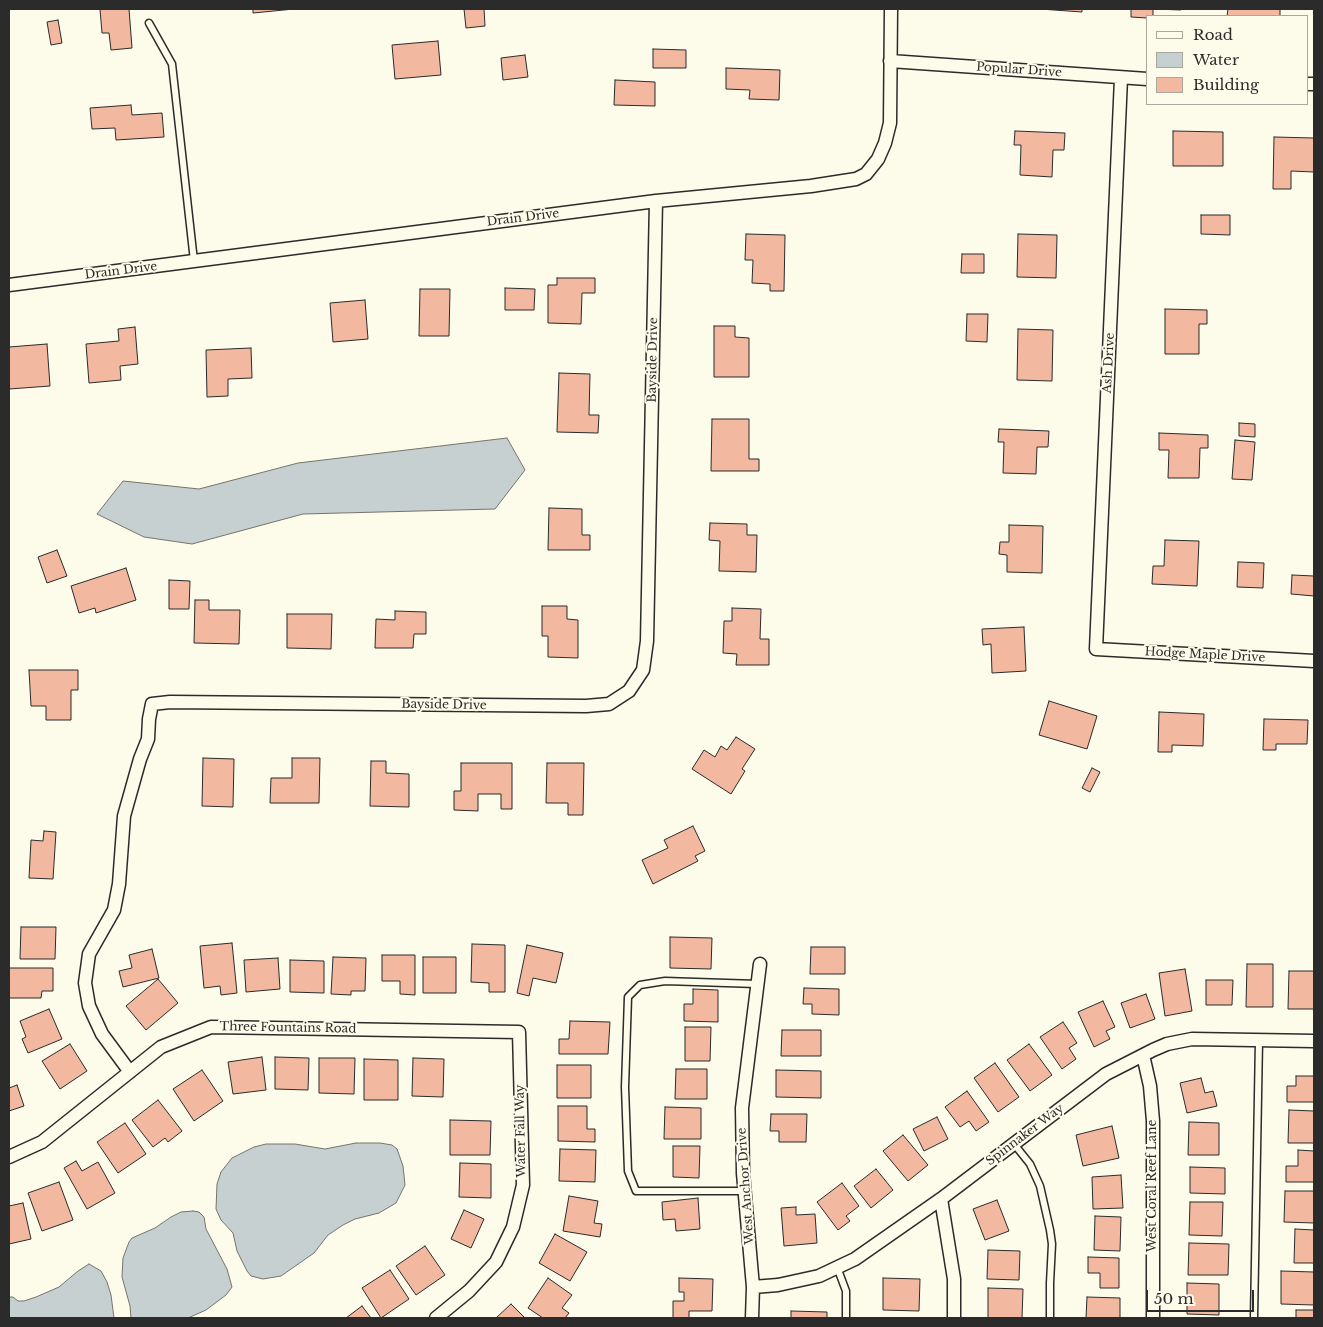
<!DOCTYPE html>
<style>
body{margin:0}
#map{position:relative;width:1323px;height:1327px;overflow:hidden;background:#fdfbea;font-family:"Libre Baskerville",serif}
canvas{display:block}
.frame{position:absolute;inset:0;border:10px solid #2b2b2b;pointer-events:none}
.legend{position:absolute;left:1146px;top:15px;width:162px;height:90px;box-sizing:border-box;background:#fdfbea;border:1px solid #a9a89e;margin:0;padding:6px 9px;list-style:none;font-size:15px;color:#2b2b2b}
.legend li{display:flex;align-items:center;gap:10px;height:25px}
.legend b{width:25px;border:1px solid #a9a89e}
.scale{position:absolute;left:1146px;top:1290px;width:108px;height:22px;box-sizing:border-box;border:2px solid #2b2b2b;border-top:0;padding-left:6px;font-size:15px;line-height:18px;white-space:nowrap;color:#2b2b2b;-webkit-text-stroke:4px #fdfbea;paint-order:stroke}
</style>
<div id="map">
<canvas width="1323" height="1327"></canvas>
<div class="frame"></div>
<ul class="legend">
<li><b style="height:6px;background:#fdfbea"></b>Road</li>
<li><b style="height:14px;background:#c7d0d0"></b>Water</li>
<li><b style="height:14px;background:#f2b8a0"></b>Building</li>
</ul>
<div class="scale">50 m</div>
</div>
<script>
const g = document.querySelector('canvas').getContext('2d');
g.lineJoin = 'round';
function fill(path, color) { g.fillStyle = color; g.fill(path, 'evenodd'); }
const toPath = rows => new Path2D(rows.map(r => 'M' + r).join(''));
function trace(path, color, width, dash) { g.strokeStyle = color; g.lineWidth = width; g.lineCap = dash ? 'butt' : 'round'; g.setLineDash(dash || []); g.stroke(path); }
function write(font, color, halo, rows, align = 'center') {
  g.font = font + ' "Libre Baskerville",serif'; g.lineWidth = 4; g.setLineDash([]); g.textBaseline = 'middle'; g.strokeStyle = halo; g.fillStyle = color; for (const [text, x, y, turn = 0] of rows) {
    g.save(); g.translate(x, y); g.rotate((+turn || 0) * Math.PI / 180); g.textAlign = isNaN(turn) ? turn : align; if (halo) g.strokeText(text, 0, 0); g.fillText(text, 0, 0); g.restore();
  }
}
const water = toPath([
 [507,438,525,470,495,509,303,514,192,544,144,537,97,514,123,481,199,489,298,463,507,438],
 [356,1143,380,1143,392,1145,397,1149,403,1166,405,1185,396,1203,379,1213,355,1219,343,1225,328,1235,314,1253,281,1276,263,1279,251,1276,247,1271,237,1251,233,1233,221,1220,216,1209,217,1184,221,1172,232,1158,254,1147,266,1144,295,1144,325,1149,356,1143],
 [193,1211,199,1212,204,1217,206,1229,227,1269,232,1287,226,1295,206,1310,188,1318,131,1318,130,1306,122,1277,123,1258,129,1242,132,1238,155,1228,171,1217,181,1212,193,1211],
 [89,1264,101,1271,107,1282,111,1295,114,1318,9,1318,9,1297,13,1297,18,1301,24,1301,36,1297,59,1287,78,1271,89,1264]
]);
const building = toPath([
 [100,9,129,9,132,48,111,50,109,33,102,33,100,9],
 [253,9,294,9,253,13,253,9],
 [464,9,484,9,485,26,466,28,464,9],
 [1040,9,1082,9,1082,12,1040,9],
 [1131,9,1181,9,1181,10,1153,9,1153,16,1147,16,1147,18,1131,17,1131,9],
 [1228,9,1280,9,1280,16,1227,16,1228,9],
 [58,20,62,43,51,45,47,22,58,20],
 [438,41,441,75,395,79,392,45,438,41],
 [653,49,686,50,686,68,653,68,653,49],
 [525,55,528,77,503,80,501,58,525,55],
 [726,68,780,70,779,100,749,99,750,90,726,89,726,68],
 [615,80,655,82,655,106,614,105,615,80],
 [131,105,132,115,162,113,164,137,116,140,115,128,92,129,90,108,131,105],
 [1015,131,1065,133,1064,150,1053,150,1052,177,1020,175,1021,145,1014,145,1015,131],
 [1173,131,1223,132,1223,166,1173,166,1173,131],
 [1274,137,1314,138,1314,172,1291,171,1291,189,1273,189,1274,137],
 [1201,215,1230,215,1230,235,1201,234,1201,215],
 [746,234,785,235,784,291,770,291,770,284,752,283,753,260,745,260,746,234],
 [1018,234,1057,235,1056,278,1017,277,1018,234],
 [962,254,984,254,984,273,961,273,962,254],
 [557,278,595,278,595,293,582,293,581,324,548,323,548,285,557,285,557,278],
 [505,288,535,289,534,310,505,310,505,288],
 [420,289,450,289,449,336,419,336,420,289],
 [365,300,368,339,333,342,330,303,365,300],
 [1165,309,1207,310,1207,324,1199,324,1199,354,1165,354,1165,309],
 [967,314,988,314,987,342,966,341,967,314],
 [714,326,735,326,735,337,749,338,749,377,714,377,714,326],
 [135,327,138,364,120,366,121,380,89,383,86,344,119,341,118,329,135,327],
 [1018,329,1053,330,1052,381,1017,380,1018,329],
 [47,344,50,386,9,389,9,347,47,344],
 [251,348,252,378,228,379,228,396,207,397,206,350,251,348],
 [559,373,590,374,589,415,599,415,598,433,557,432,559,373],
 [712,419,749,419,749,459,759,459,759,471,711,471,712,419],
 [1239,423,1255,424,1255,437,1239,436,1239,423],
 [999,429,1049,431,1048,447,1037,447,1036,474,1003,473,1004,442,998,442,999,429],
 [1159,433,1208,435,1208,448,1200,448,1199,478,1168,478,1169,450,1159,450,1159,433],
 [1235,440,1255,442,1252,480,1232,479,1235,440],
 [549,508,582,509,582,535,590,535,590,550,548,550,549,508],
 [710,523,747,524,747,535,757,535,756,572,719,571,720,541,709,540,710,523],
 [1009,525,1043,526,1042,573,1007,572,1007,555,999,554,1000,542,1009,542,1009,525],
 [1165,540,1199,541,1197,586,1152,584,1153,566,1164,566,1165,540],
 [57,550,67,576,47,583,38,557,57,550],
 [1238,562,1264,563,1263,588,1237,587,1238,562],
 [126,568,136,600,96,613,95,608,79,613,71,586,126,568],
 [1292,575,1314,576,1314,596,1291,594,1292,575],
 [169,580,190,581,189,609,169,609,169,580],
 [195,600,209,600,209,610,240,610,239,644,194,643,195,600],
 [542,606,567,606,567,619,578,620,578,658,548,657,548,636,542,636,542,606],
 [732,608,761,609,760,639,769,639,769,665,736,665,737,654,723,653,724,621,732,621,732,608],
 [395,611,426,612,426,634,414,634,413,648,375,648,376,619,395,620,395,611],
 [287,614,332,614,331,649,287,648,287,614],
 [1024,627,1026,671,992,673,991,644,983,645,982,629,1024,627],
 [29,670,78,670,78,690,71,690,71,720,46,720,46,706,31,706,29,670],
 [1049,701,1097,716,1087,749,1039,735,1049,701],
 [1159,712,1204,714,1203,746,1172,745,1172,752,1158,752,1159,712],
 [1264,719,1308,720,1307,744,1276,744,1276,750,1263,750,1264,719],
 [736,737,755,749,742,769,745,771,731,794,692,769,704,750,715,757,721,746,727,750,736,737],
 [203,758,234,759,233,807,202,806,203,758],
 [292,758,320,758,319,803,270,803,271,778,292,778,292,758],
 [371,761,386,761,386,773,409,774,409,807,370,806,371,761],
 [461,763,512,763,512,809,501,809,501,794,478,794,478,811,454,810,454,791,461,791,461,763],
 [547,763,584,763,583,815,568,815,568,803,546,803,547,763],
 [1092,768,1100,772,1090,792,1082,788,1092,768],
 [693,826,705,851,695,856,698,861,653,884,642,860,668,848,664,840,693,826],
 [44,831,56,832,53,879,29,878,31,840,43,841,44,831],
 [21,927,56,927,55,959,20,959,21,927],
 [670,937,712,938,711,969,670,968,670,937],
 [232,943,237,993,221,995,220,986,204,988,200,946,232,943],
 [472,944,505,945,505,992,489,992,489,983,471,982,472,944],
 [527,945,563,953,556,983,533,978,529,996,517,993,527,945],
 [811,947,845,947,845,974,810,974,811,947],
 [152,949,159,978,123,987,119,971,132,968,129,955,152,949],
 [382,955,415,955,415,995,400,994,400,981,382,981,382,955],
 [333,957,366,958,365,991,351,991,351,995,331,994,333,957],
 [423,957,456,957,456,993,423,993,423,957],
 [278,958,280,989,246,992,244,960,278,958],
 [290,960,324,961,324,993,290,992,290,960],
 [1247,964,1273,964,1273,1007,1246,1007,1247,964],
 [9,968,53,968,53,991,42,991,41,998,9,998,9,968],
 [1185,969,1192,1011,1165,1016,1159,973,1185,969],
 [1289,971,1314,971,1314,1009,1288,1009,1289,971],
 [158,979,178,1003,146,1030,126,1006,158,979],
 [1206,980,1233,980,1232,1005,1206,1005,1206,980],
 [804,988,839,989,839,1015,812,1014,812,1004,803,1004,804,988],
 [693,989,718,990,718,1022,684,1021,684,1004,693,1004,693,989],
 [1146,994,1155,1019,1130,1028,1121,1003,1146,994],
 [1103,1001,1115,1027,1106,1031,1110,1039,1094,1047,1078,1012,1103,1001],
 [49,1009,62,1039,28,1053,22,1039,26,1037,20,1021,49,1009],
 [570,1021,610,1022,608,1054,559,1054,559,1039,569,1039,570,1021],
 [1063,1022,1077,1043,1069,1048,1076,1059,1062,1069,1040,1037,1063,1022],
 [685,1027,711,1027,710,1061,685,1061,685,1027],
 [782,1030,821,1030,821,1056,781,1056,782,1030],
 [70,1044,87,1071,60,1089,42,1061,70,1044],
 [1029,1044,1052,1075,1030,1091,1007,1060,1029,1044],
 [262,1057,266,1090,233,1094,228,1062,262,1057],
 [275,1057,309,1058,308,1090,275,1089,275,1057],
 [319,1058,355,1058,354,1094,319,1093,319,1058],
 [413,1058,444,1059,443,1097,412,1096,413,1058],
 [364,1059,398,1060,398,1100,364,1100,364,1059],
 [995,1063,1019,1097,998,1112,974,1078,995,1063],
 [557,1065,591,1065,591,1098,557,1098,557,1065],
 [676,1069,707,1069,707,1099,675,1099,676,1069],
 [202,1070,223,1101,194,1121,173,1089,202,1070],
 [776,1070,821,1071,821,1098,776,1097,776,1070],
 [1296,1076,1314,1076,1314,1102,1287,1102,1287,1086,1296,1086,1296,1076],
 [1201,1078,1205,1093,1213,1091,1217,1106,1187,1113,1180,1083,1201,1078],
 [17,1085,24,1106,9,1111,9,1088,17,1085],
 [967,1091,989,1122,976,1131,969,1121,960,1127,945,1107,967,1091],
 [158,1100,182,1131,168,1142,165,1138,153,1147,132,1120,158,1100],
 [558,1106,587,1106,587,1129,595,1129,595,1142,558,1141,558,1106],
 [665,1107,701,1108,701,1139,664,1139,665,1107],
 [1289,1110,1314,1111,1314,1143,1288,1143,1289,1110],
 [771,1114,807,1114,806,1142,779,1142,779,1131,770,1131,771,1114],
 [937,1117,948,1139,924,1151,913,1129,937,1117],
 [450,1120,491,1121,490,1155,450,1155,450,1120],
 [1189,1122,1219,1123,1219,1155,1188,1155,1189,1122],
 [125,1123,146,1154,118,1173,97,1142,125,1123],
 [1112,1126,1119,1158,1083,1166,1076,1135,1112,1126],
 [903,1135,928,1165,908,1181,883,1151,903,1135],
 [673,1146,700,1146,699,1178,673,1177,673,1146],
 [560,1149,596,1150,595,1182,559,1181,560,1149],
 [1298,1150,1314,1151,1314,1182,1286,1182,1286,1166,1298,1166,1298,1150],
 [76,1161,82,1171,98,1162,115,1193,87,1209,64,1168,76,1161],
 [460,1163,491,1164,491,1198,459,1197,460,1163],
 [1190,1167,1225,1168,1225,1194,1190,1193,1190,1167],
 [876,1169,893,1190,871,1208,854,1186,876,1169],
 [1121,1175,1123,1208,1093,1209,1092,1177,1121,1175],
 [59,1182,73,1220,42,1231,28,1193,59,1182],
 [842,1183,859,1206,846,1216,850,1221,838,1230,817,1202,842,1183],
 [1285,1191,1314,1191,1314,1223,1284,1222,1285,1191],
 [569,1196,598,1201,594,1223,602,1224,600,1237,563,1231,569,1196],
 [698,1198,700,1229,676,1231,675,1219,663,1220,662,1202,698,1198],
 [997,1200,1009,1231,985,1240,973,1209,997,1200],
 [1190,1202,1223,1202,1222,1236,1189,1235,1190,1202],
 [23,1203,31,1239,9,1244,9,1206,23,1203],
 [796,1207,796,1215,815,1214,817,1243,784,1246,781,1208,796,1207],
 [464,1210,484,1219,471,1248,451,1239,464,1210],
 [1095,1216,1121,1217,1120,1251,1094,1250,1095,1216],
 [1295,1229,1314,1230,1314,1263,1294,1263,1295,1229],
 [555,1234,587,1252,570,1281,539,1263,555,1234],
 [1189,1243,1229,1244,1228,1275,1188,1275,1189,1243],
 [425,1246,445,1275,416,1295,396,1266,425,1246],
 [988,1250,1020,1251,1019,1280,987,1279,988,1250],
 [1088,1257,1119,1258,1119,1288,1100,1288,1100,1273,1088,1273,1088,1257],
 [390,1270,409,1299,381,1318,362,1288,390,1270],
 [1281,1271,1314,1272,1314,1305,1281,1304,1281,1271],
 [548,1278,572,1295,562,1308,569,1313,565,1318,543,1318,528,1308,548,1278],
 [679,1278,713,1279,712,1311,689,1311,689,1318,673,1318,673,1301,684,1301,684,1292,679,1292,679,1278],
 [883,1278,920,1279,919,1311,883,1310,883,1278],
 [1187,1283,1219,1284,1219,1315,1187,1314,1187,1283],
 [988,1288,1023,1289,1022,1318,988,1318,988,1288],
 [1087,1297,1120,1298,1120,1318,1086,1318,1087,1297],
 [511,1304,525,1318,496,1318,511,1304],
 [362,1306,371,1318,346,1318,362,1306],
 [1296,1310,1314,1310,1314,1318,1296,1318,1296,1310],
 [791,1311,827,1312,827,1318,791,1318,791,1311]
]);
const service = toPath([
 [149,23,172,64,194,261],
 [1014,1144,1030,1164,1040,1186,1050,1230,1052,1244,1050,1283,1050,1318],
 [745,1191,636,1191,628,1171,625,1087,628,997,640,985,665,981,757,984],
 [837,1267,846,1291,846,1318],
 [1254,1318,1259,1040]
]);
const minor = toPath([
 [890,61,1147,79],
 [1121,78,1096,649,1314,661],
 [1307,84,1314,84],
 [9,285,656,201,811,186,856,179,866,174,878,159,885,143,890,123,891,9],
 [1143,1055,1150,1086,1153,1121,1153,1318],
 [130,1072,102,1034,89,1006,85,983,89,954,114,910,119,884,124,816,140,759,148,739,149,719,152,704,170,702,586,706,609,704,629,691,643,670,647,641,656,201],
 [9,1157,42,1142,161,1047,211,1027,519,1032,523,1185,513,1227,496,1262,469,1291,436,1318],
 [941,1199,954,1279,954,1318],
 [753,1287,778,1285,819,1276,855,1259,941,1199,1106,1074,1153,1050,1167,1044,1192,1039,1314,1041],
 [752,1318,753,1287,743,1173,742,1108,760,964]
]);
const streetNames = [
 ["Popular Drive",1019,70,4],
 ["Drain Drive",523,218,-7],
 ["Drain Drive",121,271,-7],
 ["Bayside Drive",653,360,-89],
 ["Ash Drive",1109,363,-87],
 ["Hodge Maple Drive",1205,655,3],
 ["Bayside Drive",444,705,1],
 ["Three Fountains Road",288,1028,1],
 ["Water Fall Way",521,1131,-91],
 ["Spinnaker Way",1025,1135,-37],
 ["West Anchor Drive",746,1186,-94],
 ["West Coral Reef Lane",1153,1186,-90]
];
fill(water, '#c7d0d0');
trace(water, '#74746e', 1);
fill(building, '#f2b8a0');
trace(building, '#2b2b2b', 1);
trace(service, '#2b2b2b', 9);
trace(minor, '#2b2b2b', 15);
trace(service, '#fdfbea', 6);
trace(minor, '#fdfbea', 12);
write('12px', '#2b2b2b', '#fdfbea', streetNames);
</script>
